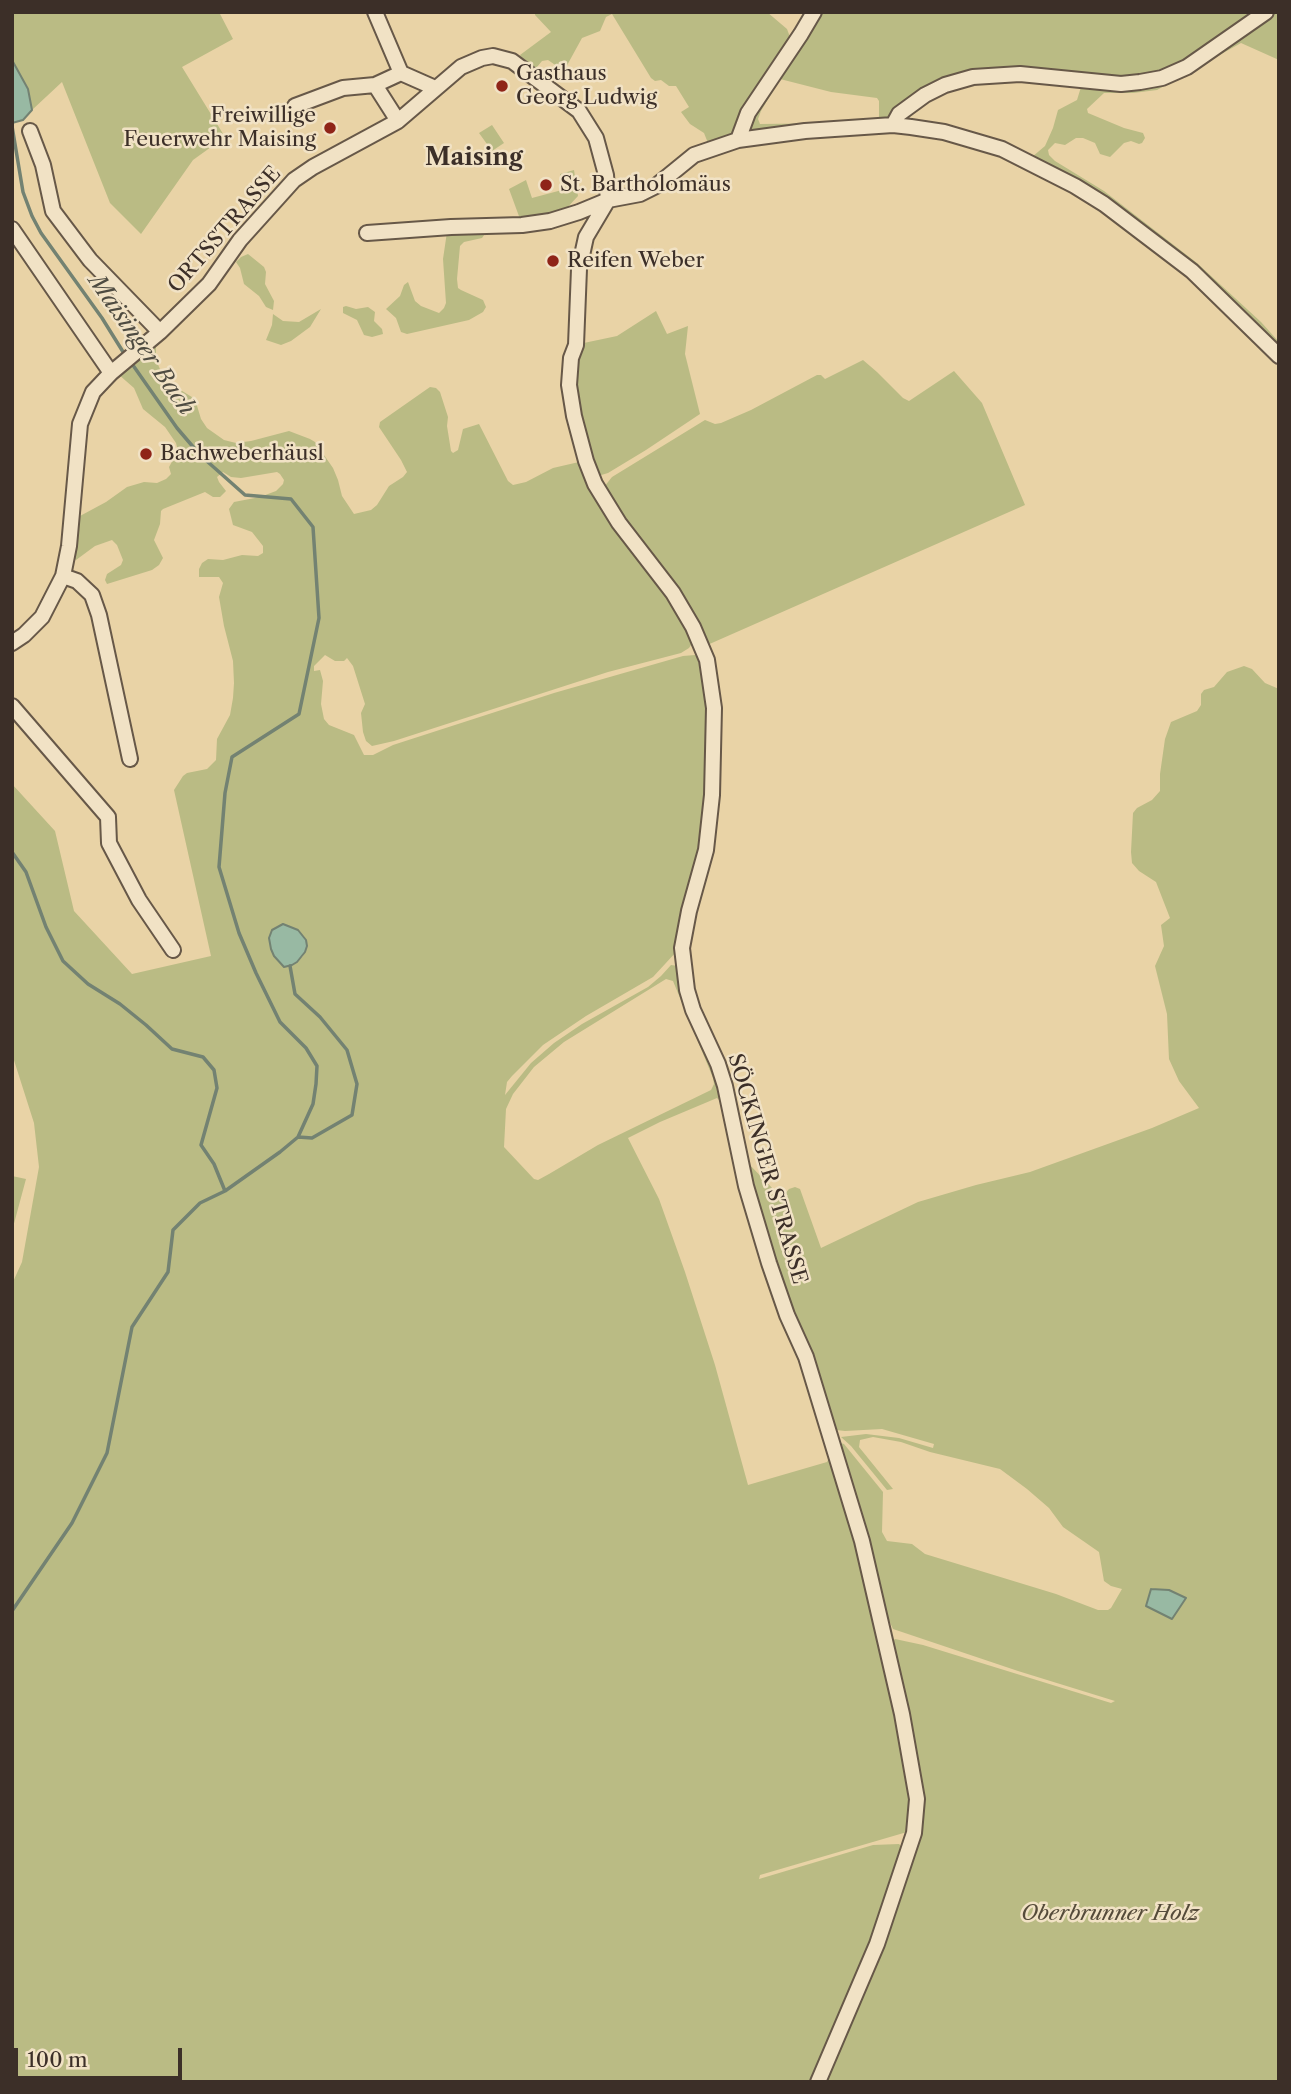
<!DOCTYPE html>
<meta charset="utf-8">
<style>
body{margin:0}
#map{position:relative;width:1291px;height:2094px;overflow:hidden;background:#e9d3a6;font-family:"Libre Caslon Text",serif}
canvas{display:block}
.frame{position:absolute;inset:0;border:14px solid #3c2f28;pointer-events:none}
.scale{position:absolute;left:14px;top:2048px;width:168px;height:32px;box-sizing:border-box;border:4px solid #3c2f28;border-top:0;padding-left:9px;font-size:21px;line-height:24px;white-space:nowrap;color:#3c2f28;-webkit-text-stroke:5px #f1e2c5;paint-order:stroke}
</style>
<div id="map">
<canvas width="1291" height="2094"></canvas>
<div class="frame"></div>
<div class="scale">100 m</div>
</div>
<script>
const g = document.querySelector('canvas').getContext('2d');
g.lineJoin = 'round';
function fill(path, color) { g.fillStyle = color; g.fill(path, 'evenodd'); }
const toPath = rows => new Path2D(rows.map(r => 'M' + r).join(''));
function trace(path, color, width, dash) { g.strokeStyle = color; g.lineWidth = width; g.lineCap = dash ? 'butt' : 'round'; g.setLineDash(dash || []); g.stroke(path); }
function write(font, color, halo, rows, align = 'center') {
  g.font = font + ' "Libre Caslon Text",serif'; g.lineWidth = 5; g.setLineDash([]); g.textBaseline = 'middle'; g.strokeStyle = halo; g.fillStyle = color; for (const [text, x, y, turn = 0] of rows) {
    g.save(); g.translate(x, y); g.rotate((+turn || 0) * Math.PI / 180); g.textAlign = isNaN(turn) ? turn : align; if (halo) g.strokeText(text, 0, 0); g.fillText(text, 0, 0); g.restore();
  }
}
const green = toPath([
 [12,12,219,12,233,39,182,67,225,137,193,160,141,234,110,203,62,82,32,110,28,89,12,60],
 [535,12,767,12,787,29,790,37,790,44,739,134,708,143,704,133,690,124,681,112,689,107,676,86,669,86,661,80,655,81,651,78,612,14,606,17,600,31,582,38,565,69,561,69,548,60,542,61,537,67,532,69,523,62,520,55,551,32,535,15],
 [822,12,1263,12,1194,61,1137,80,985,73,901,109,880,122,748,133,745,126],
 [780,79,831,92,877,98,879,101,879,119,843,123,760,124,758,119,761,111],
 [1272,12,1279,12,1279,60,1241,43,1157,90,1133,93,1104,93,1087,109,1088,113,1124,128,1143,133,1145,138,1142,143,1139,144,1131,141,1124,143,1110,157,1100,154,1095,143,1083,138,1076,138,1065,145,1055,143,1048,150,1049,155,1055,161,1104,191,1197,263,1261,322,1279,342,1279,349,1240,308,1032,157,1045,146,1053,128,1058,110,1077,100,1081,87,1146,85],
 [492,125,504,143,492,151,479,133],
 [574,170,578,196,565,210,520,219,509,189,526,180,532,198,562,190,560,174],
 [487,231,482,238,464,242,460,246,457,279,458,288,461,290,483,300,486,307,483,312,469,320,407,334,401,332,396,318,386,309,400,296,404,285,408,282,415,301,421,306,439,313,444,308,446,303,443,259,447,232],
 [248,254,264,267,266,272,265,284,274,301,273,310,266,307,259,296,244,284,240,268,236,262,241,257],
 [346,306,356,309,368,307,375,312,374,321,382,329,383,334,372,337,364,335,357,320,343,313,343,307],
 [321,309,310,327,291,341,281,345,266,340,272,325,273,314,283,321,299,322],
 [656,311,667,334,688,326,685,354,700,414,646,450,608,473,598,476,573,395,579,344,617,336],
 [156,346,156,360,163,376,171,384,195,399,201,419,207,428,224,440,236,443,251,441,289,431,310,439,315,442,333,468,338,480,342,496,354,514,371,510,377,505,389,486,403,477,407,472,401,460,379,427,380,422,430,387,436,388,440,392,448,417,447,426,451,451,453,453,458,450,463,429,479,424,508,481,513,485,526,482,553,468,579,462,612,521,664,588,679,611,693,638,693,642,689,648,681,653,608,672,394,741,372,746,366,741,363,732,361,713,365,704,353,666,347,658,344,661,335,661,325,655,314,666,314,671,320,670,323,681,321,704,324,719,329,725,354,735,364,755,373,755,393,745,554,693,683,656,695,655,703,663,709,690,711,716,709,797,706,841,677,951,653,977,586,1016,543,1045,512,1076,507,1082,505,1095,531,1063,554,1043,582,1024,648,987,661,976,671,965,678,966,687,1002,718,1072,727,1102,742,1181,762,1253,774,1290,807,1370,853,1520,884,1642,914,1803,912,1822,910,1828,907,1832,760,1875,759,1879,873,1845,899,1844,903,1848,914,1848,920,1815,920,1790,890,1643,895,1639,923,1645,1111,1703,1115,1701,1018,1671,893,1629,882,1605,867,1545,836,1445,837,1442,844,1444,883,1492,882,1532,887,1541,912,1544,925,1554,1056,1594,1098,1610,1108,1610,1111,1608,1122,1589,1111,1586,1104,1581,1099,1552,1063,1527,1049,1508,1027,1489,1000,1469,930,1452,901,1442,873,1437,860,1440,859,1447,893,1489,887,1490,851,1446,841,1437,866,1434,899,1438,933,1448,934,1444,882,1429,845,1431,836,1430,831,1427,809,1356,772,1263,753,1196,745,1160,777,1193,783,1196,789,1189,795,1187,800,1189,821,1248,918,1202,976,1185,1030,1172,1152,1128,1199,1108,1179,1081,1169,1059,1167,1014,1155,966,1164,946,1161,925,1170,918,1156,882,1139,871,1132,863,1131,852,1133,813,1137,808,1152,800,1160,791,1160,774,1165,739,1171,722,1197,711,1201,705,1201,694,1204,690,1214,687,1227,672,1244,666,1252,669,1265,683,1279,689,1279,2082,12,2082,12,1284,22,1262,39,1167,34,1123,12,1054,12,784,55,831,74,911,132,974,211,956,174,790,183,776,187,773,207,769,216,760,217,739,230,715,233,698,234,683,233,661,224,626,219,597,223,583,219,577,199,577,199,569,202,563,208,559,223,560,242,555,258,556,263,553,263,546,252,532,233,525,229,509,234,502,260,497,276,491,283,484,284,480,280,474,277,472,241,478,231,477,223,472,217,477,219,482,226,491,220,497,213,497,205,492,163,509,161,511,160,524,154,540,163,558,159,565,152,570,107,584,105,580,107,574,121,565,123,560,117,545,112,540,95,546,76,560,71,555,74,526,80,516,106,502,127,487,144,482,157,483,166,479,171,474,169,467,178,451,176,443,165,427,143,409,134,388,118,374],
 [283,924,296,929,307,943,303,956,292,965,284,967,274,956,271,949,269,938,272,930],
 [666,979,673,981,713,1078,714,1084,711,1090,598,1145,549,1174,538,1180,534,1179,504,1147,506,1109,513,1094,534,1067,564,1042],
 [717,1098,721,1102,750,1226,774,1300,804,1376,829,1458,827,1462,748,1485,715,1365,685,1272,659,1199,628,1138,660,1122],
 [863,360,877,372,903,398,909,401,954,371,982,403,1025,505,705,646,625,523,604,487,612,477,705,420,715,424,721,423,751,410,817,375,821,375,825,379],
 [12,1176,26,1179,12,1231]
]);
const water = toPath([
 [12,60,28,89,32,110,23,120,12,123,12,60],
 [283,924,298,930,306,940,307,946,305,952,297,962,292,965,284,967,274,956,271,949,269,938,272,930,283,924],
 [1151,1589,1169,1590,1186,1598,1172,1619,1146,1606,1151,1589]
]);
const stream = toPath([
 [12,126,23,192,32,216,41,233,102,318,125,355],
 [12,852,26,872,46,927,63,961,88,984,120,1004,146,1025,172,1049,203,1057,214,1070,217,1088,201,1145,214,1164,225,1191],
 [290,966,295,994,320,1017,347,1050,357,1084,352,1115,312,1138,298,1137],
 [12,1611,72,1523,107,1453,132,1327,168,1272,173,1230,200,1203,225,1191,280,1152,298,1137,313,1104,316,1084,317,1066,306,1048,280,1022,256,973,239,933,219,867,225,793,232,757,299,714,319,618,313,527,291,499,245,495,200,455,177,428,130,361]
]);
const minor = toPath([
 [375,12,401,73,435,88],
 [375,85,401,73],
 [295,106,343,88,375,85,398,121],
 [893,125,899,114,925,95,945,85,973,77,1020,74,1121,84,1140,82,1162,78,1187,67,1266,12],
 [30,131,43,165,53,211,90,260,160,332],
 [738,140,748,113,801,34,814,12],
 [608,200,586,237,579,269,576,345,571,358,569,385,574,416,586,461,595,484,619,523,673,593,693,627,707,660,714,708,712,795,706,850,689,911,682,948,687,990,693,1010,718,1064,725,1086,746,1186,769,1263,787,1315,806,1357,862,1541,902,1714,917,1799,914,1833,877,1944,818,2082],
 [12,229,111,373],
 [367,233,451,227,522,225,550,221,579,212,608,200,640,194,656,186,694,155,738,140,805,131,893,125,911,127,944,132,1002,149,1075,186,1104,204,1192,271,1279,356],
 [63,576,77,581,92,595,99,615,130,759],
 [12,643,24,635,42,617,63,576,69,546,80,424,93,392,111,373,160,332,209,284,240,240,294,180,313,167,398,121,461,67,482,58,493,56,512,61,579,111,596,138,606,175,608,200],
 [12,706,108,817,109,843,139,900,173,950]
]);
const markers = [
 [502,86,7,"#8f2418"],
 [330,128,7,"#8f2418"],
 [546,185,7,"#8f2418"],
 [553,261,7,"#8f2418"],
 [146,454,7,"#8f2418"]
];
const poiNames = [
 ["Gasthaus",516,74],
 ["Georg Ludwig",516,98],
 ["Freiwillige",316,116,"right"],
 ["Feuerwehr Maising",316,140,"right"],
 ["St. Bartholomäus",560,185],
 ["Reifen Weber",567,261],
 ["Bachweberhäusl",160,454]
];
const streetNames = [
 ["ORTSSTRASSE",225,230,-49],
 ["SÖCKINGER STRASSE",767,1169,74]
];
const parkNames = [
 ["Oberbrunner Holz",1110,1914]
];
const waterNames = [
 ["Maisinger Bach",141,345,55]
];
const quarterNames = [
 ["Maising",474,158]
];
fill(green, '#babb84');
fill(water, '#98b9a3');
trace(water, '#738272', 2);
trace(stream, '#738272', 3.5);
trace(minor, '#675848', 18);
trace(minor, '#f1e2c5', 14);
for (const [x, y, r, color] of markers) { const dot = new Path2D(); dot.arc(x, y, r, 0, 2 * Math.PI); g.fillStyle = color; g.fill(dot); trace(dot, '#f1e2c5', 2.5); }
write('21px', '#3c2f28', '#f1e2c5', poiNames, 'left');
write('21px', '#3c2f28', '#f1e2c5', streetNames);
write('italic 21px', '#554b3a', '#f1e2c5', parkNames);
write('italic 23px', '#4e4b41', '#f1e2c5', waterNames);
write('bold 24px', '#3c2f28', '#f1e2c5', quarterNames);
</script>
